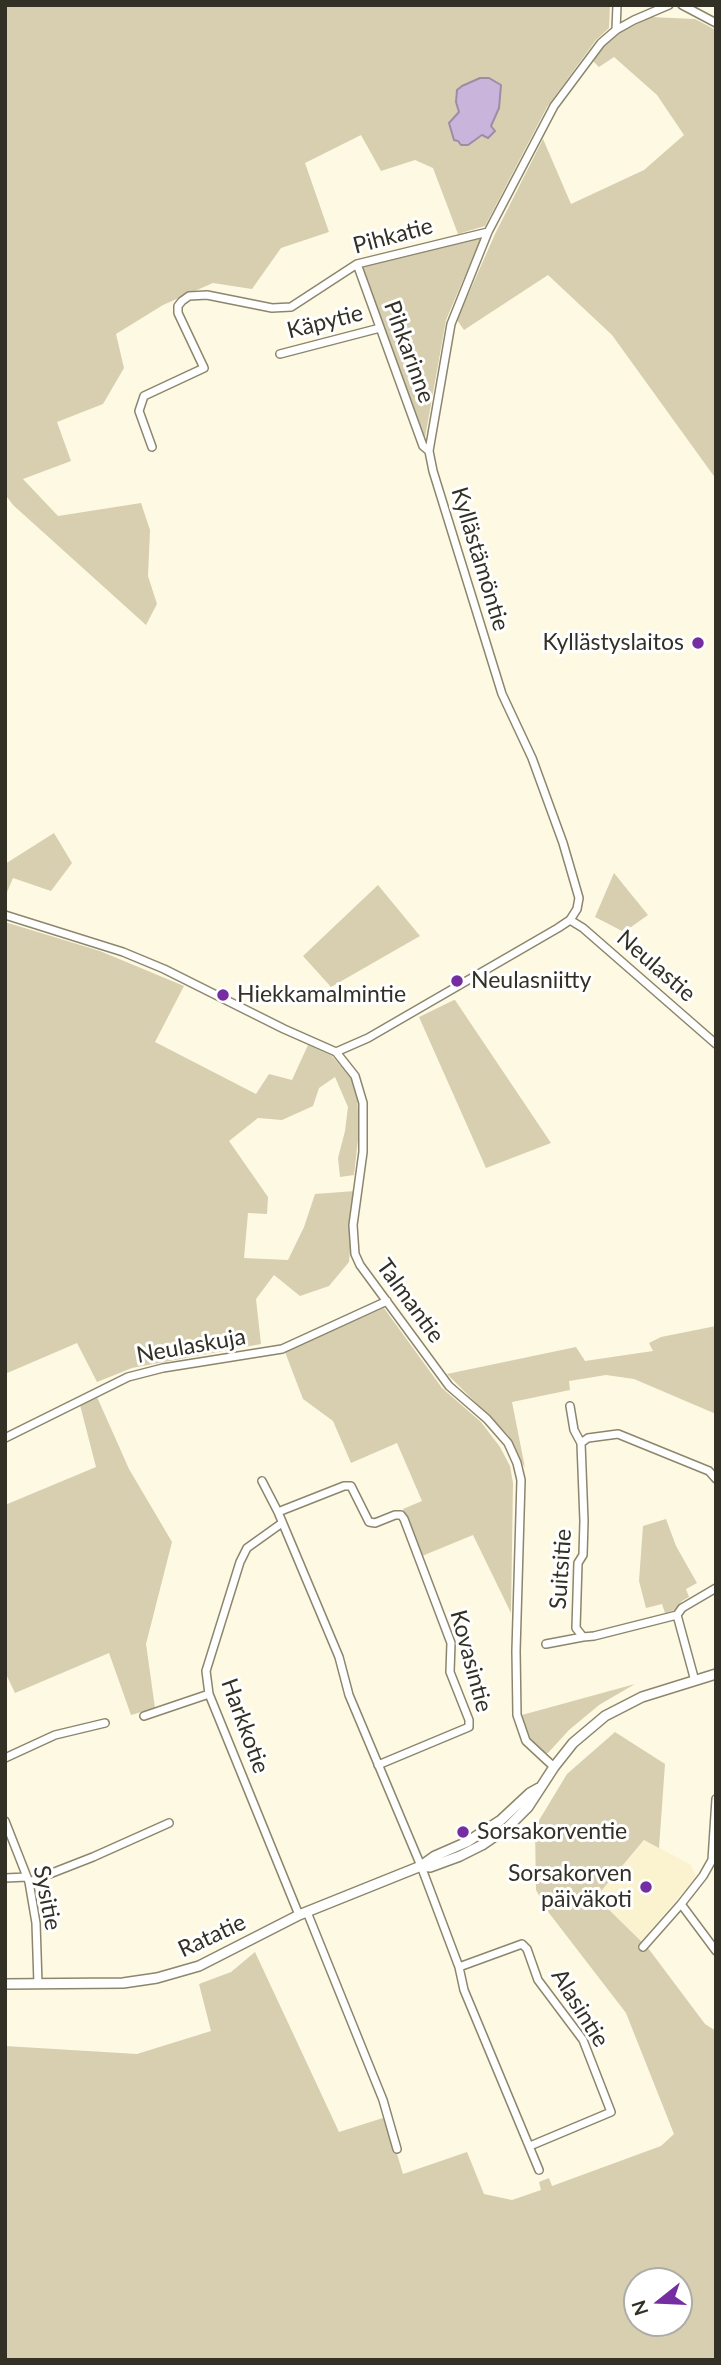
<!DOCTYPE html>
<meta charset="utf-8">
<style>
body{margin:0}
#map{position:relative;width:721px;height:2365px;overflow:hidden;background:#fef9e3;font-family:Lato,sans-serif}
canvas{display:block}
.frame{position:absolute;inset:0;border:7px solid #333126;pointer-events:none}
.north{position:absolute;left:623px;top:2267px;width:70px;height:70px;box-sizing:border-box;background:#fff;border:2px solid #adada8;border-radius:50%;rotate:252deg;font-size:19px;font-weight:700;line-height:28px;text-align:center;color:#333126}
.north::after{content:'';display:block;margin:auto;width:24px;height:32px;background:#742ea2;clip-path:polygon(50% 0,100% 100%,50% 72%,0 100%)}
</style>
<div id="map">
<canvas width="721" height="2365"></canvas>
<div class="frame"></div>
<div class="north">N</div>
</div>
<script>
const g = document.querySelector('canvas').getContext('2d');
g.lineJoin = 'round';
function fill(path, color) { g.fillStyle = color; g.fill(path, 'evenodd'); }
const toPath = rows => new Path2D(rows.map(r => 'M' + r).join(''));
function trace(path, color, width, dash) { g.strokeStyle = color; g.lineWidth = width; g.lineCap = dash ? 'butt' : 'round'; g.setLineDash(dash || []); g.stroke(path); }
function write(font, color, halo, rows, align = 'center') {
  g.font = font + ' Lato,sans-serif'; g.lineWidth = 6; g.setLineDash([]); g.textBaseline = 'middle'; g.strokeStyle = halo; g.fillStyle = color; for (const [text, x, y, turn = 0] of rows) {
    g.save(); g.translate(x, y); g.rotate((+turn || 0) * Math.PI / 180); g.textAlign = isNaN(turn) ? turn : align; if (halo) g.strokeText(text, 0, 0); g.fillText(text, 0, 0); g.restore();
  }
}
const built = toPath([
 [645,1840,691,1865,696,1877,641,1941,596,1897]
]);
const green = toPath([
 [5,5,610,5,609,28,596,40,547,107,485,226,458,234,433,168,415,160,381,171,361,135,305,163,329,232,281,248,252,289,213,283,163,305,116,334,124,368,103,404,57,422,71,461,23,479,58,516,141,503,150,530,148,576,157,604,146,625,13,505,5,494],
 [456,102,499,108,491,126,495,131,462,145,454,140,449,123,459,112],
 [651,17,695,19,716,30,716,479,612,335,548,275,464,330,457,320,495,234,543,139,571,204,644,170,684,135,657,95,614,57,599,67,593,61,604,46,618,34],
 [481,238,446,320,425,438,360,266],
 [54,833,72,863,51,891,13,878,5,897,5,864],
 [614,873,648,915,624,932,595,917],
 [378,885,420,936,331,987,303,956],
 [5,922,100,951,184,986,155,1042,256,1094,269,1074,292,1080,308,1045,332,1056,350,1077,357,1091,359,1131,354,1175,340,1177,338,1158,345,1131,348,1107,335,1077,319,1088,313,1106,282,1120,258,1118,229,1141,268,1197,267,1214,248,1213,244,1258,288,1260,304,1227,315,1194,355,1191,349,1262,329,1286,300,1296,274,1275,256,1299,261,1344,132,1368,97,1382,77,1343,5,1374],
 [454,1000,455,1000,551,1143,486,1168,419,1017],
 [384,1308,442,1388,481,1422,500,1447,510,1466,513,1483,511,1613,473,1535,422,1556,403,1509,422,1501,397,1443,351,1463,333,1421,303,1399,285,1352],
 [716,1326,716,1414,634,1379,606,1375,569,1381,570,1390,512,1402,525,1468,508,1435,447,1374,576,1347,585,1361,653,1351,649,1343,661,1337],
 [97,1397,129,1469,172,1542,146,1644,155,1708,131,1715,109,1653,15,1693,5,1672,5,1505,96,1467,80,1405],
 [666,1519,676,1546,697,1583,686,1589,689,1597,682,1601,675,1610,665,1613,662,1604,646,1608,639,1581,643,1526],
 [635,1684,599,1705,569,1730,548,1753,545,1753,532,1742,527,1732,522,1715],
 [615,1732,665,1764,659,1848,644,1840,596,1897,648,1948,705,2024,716,2031,716,2360,5,2360,5,2046,137,2054,211,2031,199,1984,231,1972,255,1952,339,2132,386,2117,403,2174,467,2152,484,2194,512,2200,541,2190,539,2182,549,2178,552,2186,661,2146,674,2134,626,2013,549,1913,536,1890,535,1827,567,1774],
 [637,2281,679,2281,679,2323,637,2323]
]);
const water = toPath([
 [480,78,489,78,501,85,499,108,491,126,495,131,488,138,482,135,468,145,461,145,458,141,454,140,449,123,459,112,456,102,457,90,462,86,480,78]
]);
const minor = toPath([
 [682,5,716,23],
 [616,30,617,5],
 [357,264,423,446,429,451],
 [280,354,380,328],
 [152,447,139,411,144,396,204,368,178,313,178,306,182,301,189,296,207,295,272,308,291,307,357,264,488,232],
 [5,915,123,952,164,969,284,1029,336,1052,355,1076,363,1103,363,1152,353,1225,355,1254,360,1265,449,1386,487,1419,508,1443,517,1463,521,1480,516,1651,517,1715,526,1741,554,1767],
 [570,920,583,928,716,1044],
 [336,1052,368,1038,558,928,570,920,577,909,579,898,563,843,532,758,502,694,433,471,429,451,451,324,488,232,554,106,601,43,616,30,634,20,669,5],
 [570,1406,574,1430,581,1443,584,1521,583,1555,578,1563,576,1628,583,1637,594,1636,677,1615],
 [5,1438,128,1377,163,1368,282,1349,387,1301],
 [581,1443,588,1438,618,1434,709,1471,716,1479],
 [262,1481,278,1512,339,1657,349,1695,421,1866,459,1967,464,1990,539,2170],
 [278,1512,344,1486,351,1486,369,1522,375,1523,395,1515,401,1515,404,1519,451,1643,450,1672,469,1720,469,1727,378,1765],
 [282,1523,247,1548,240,1562,206,1671,209,1694,299,1915],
 [677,1615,695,1681],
 [677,1615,682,1608,716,1588],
 [546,1644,583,1637],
 [144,1716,209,1694],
 [5,1758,55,1735,105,1723],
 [716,1799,712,1860,703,1876,681,1904,716,1951],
 [5,1821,29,1882,36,1923,38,1984],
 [5,1878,27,1877],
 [29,1882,93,1857,169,1823],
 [307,1912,383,2100,397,2149],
 [643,1947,681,1904],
 [459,1967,522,1944,527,1949,538,1980,583,2040,611,2112,530,2146]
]);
const tertiary = toPath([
 [421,1866,430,1867,460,1856,482,1845,508,1827,528,1807,554,1767,573,1743,605,1716,642,1697,716,1674],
 [5,1984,123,1983,157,1978,199,1966,299,1915,421,1866,435,1856,467,1842,501,1820,530,1793,539,1788]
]);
const markers = [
 [698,643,7,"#742ea2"],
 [457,981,7,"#742ea2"],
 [223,995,7,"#742ea2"],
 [463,1832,7,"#742ea2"],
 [646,1887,7,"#742ea2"]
];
const streetNames = [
 ["Pihkatie",393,236,-15],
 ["Käpytie",325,322,-14],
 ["Pihkarinne",409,352,70],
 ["Kyllästämöntie",480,559,73],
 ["Neulastie",656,966,41],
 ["Talmantie",410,1301,54],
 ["Neulaskuja",191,1346,-10],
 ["Suitsitie",561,1569,-86],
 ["Kovasintie",471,1661,75],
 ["Harkkotie",245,1726,70],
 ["Sysitie",47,1898,79],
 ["Ratatie",212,1936,-25],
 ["Alasintie",580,2008,58]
];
const poiNames = [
 ["Kyllästyslaitos",684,643,"right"],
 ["Neulasniitty",471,981],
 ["Hiekkamalmintie",237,995],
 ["Sorsakorventie",477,1832],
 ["Sorsakorven",632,1874,"right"],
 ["päiväkoti",632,1900,"right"]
];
fill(built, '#fbf2cf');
fill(green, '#d7cfb0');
fill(water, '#c9b5dc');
trace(water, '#9c8da5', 2);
trace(minor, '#8c866d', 10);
trace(tertiary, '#8c866d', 12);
trace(minor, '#fff', 7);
trace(tertiary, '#fff', 9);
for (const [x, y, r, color] of markers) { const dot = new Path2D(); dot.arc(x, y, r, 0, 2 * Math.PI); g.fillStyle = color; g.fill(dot); trace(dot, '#fff', 2.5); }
write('23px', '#333126', '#fff', streetNames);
write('23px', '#333126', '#fff', poiNames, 'left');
</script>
